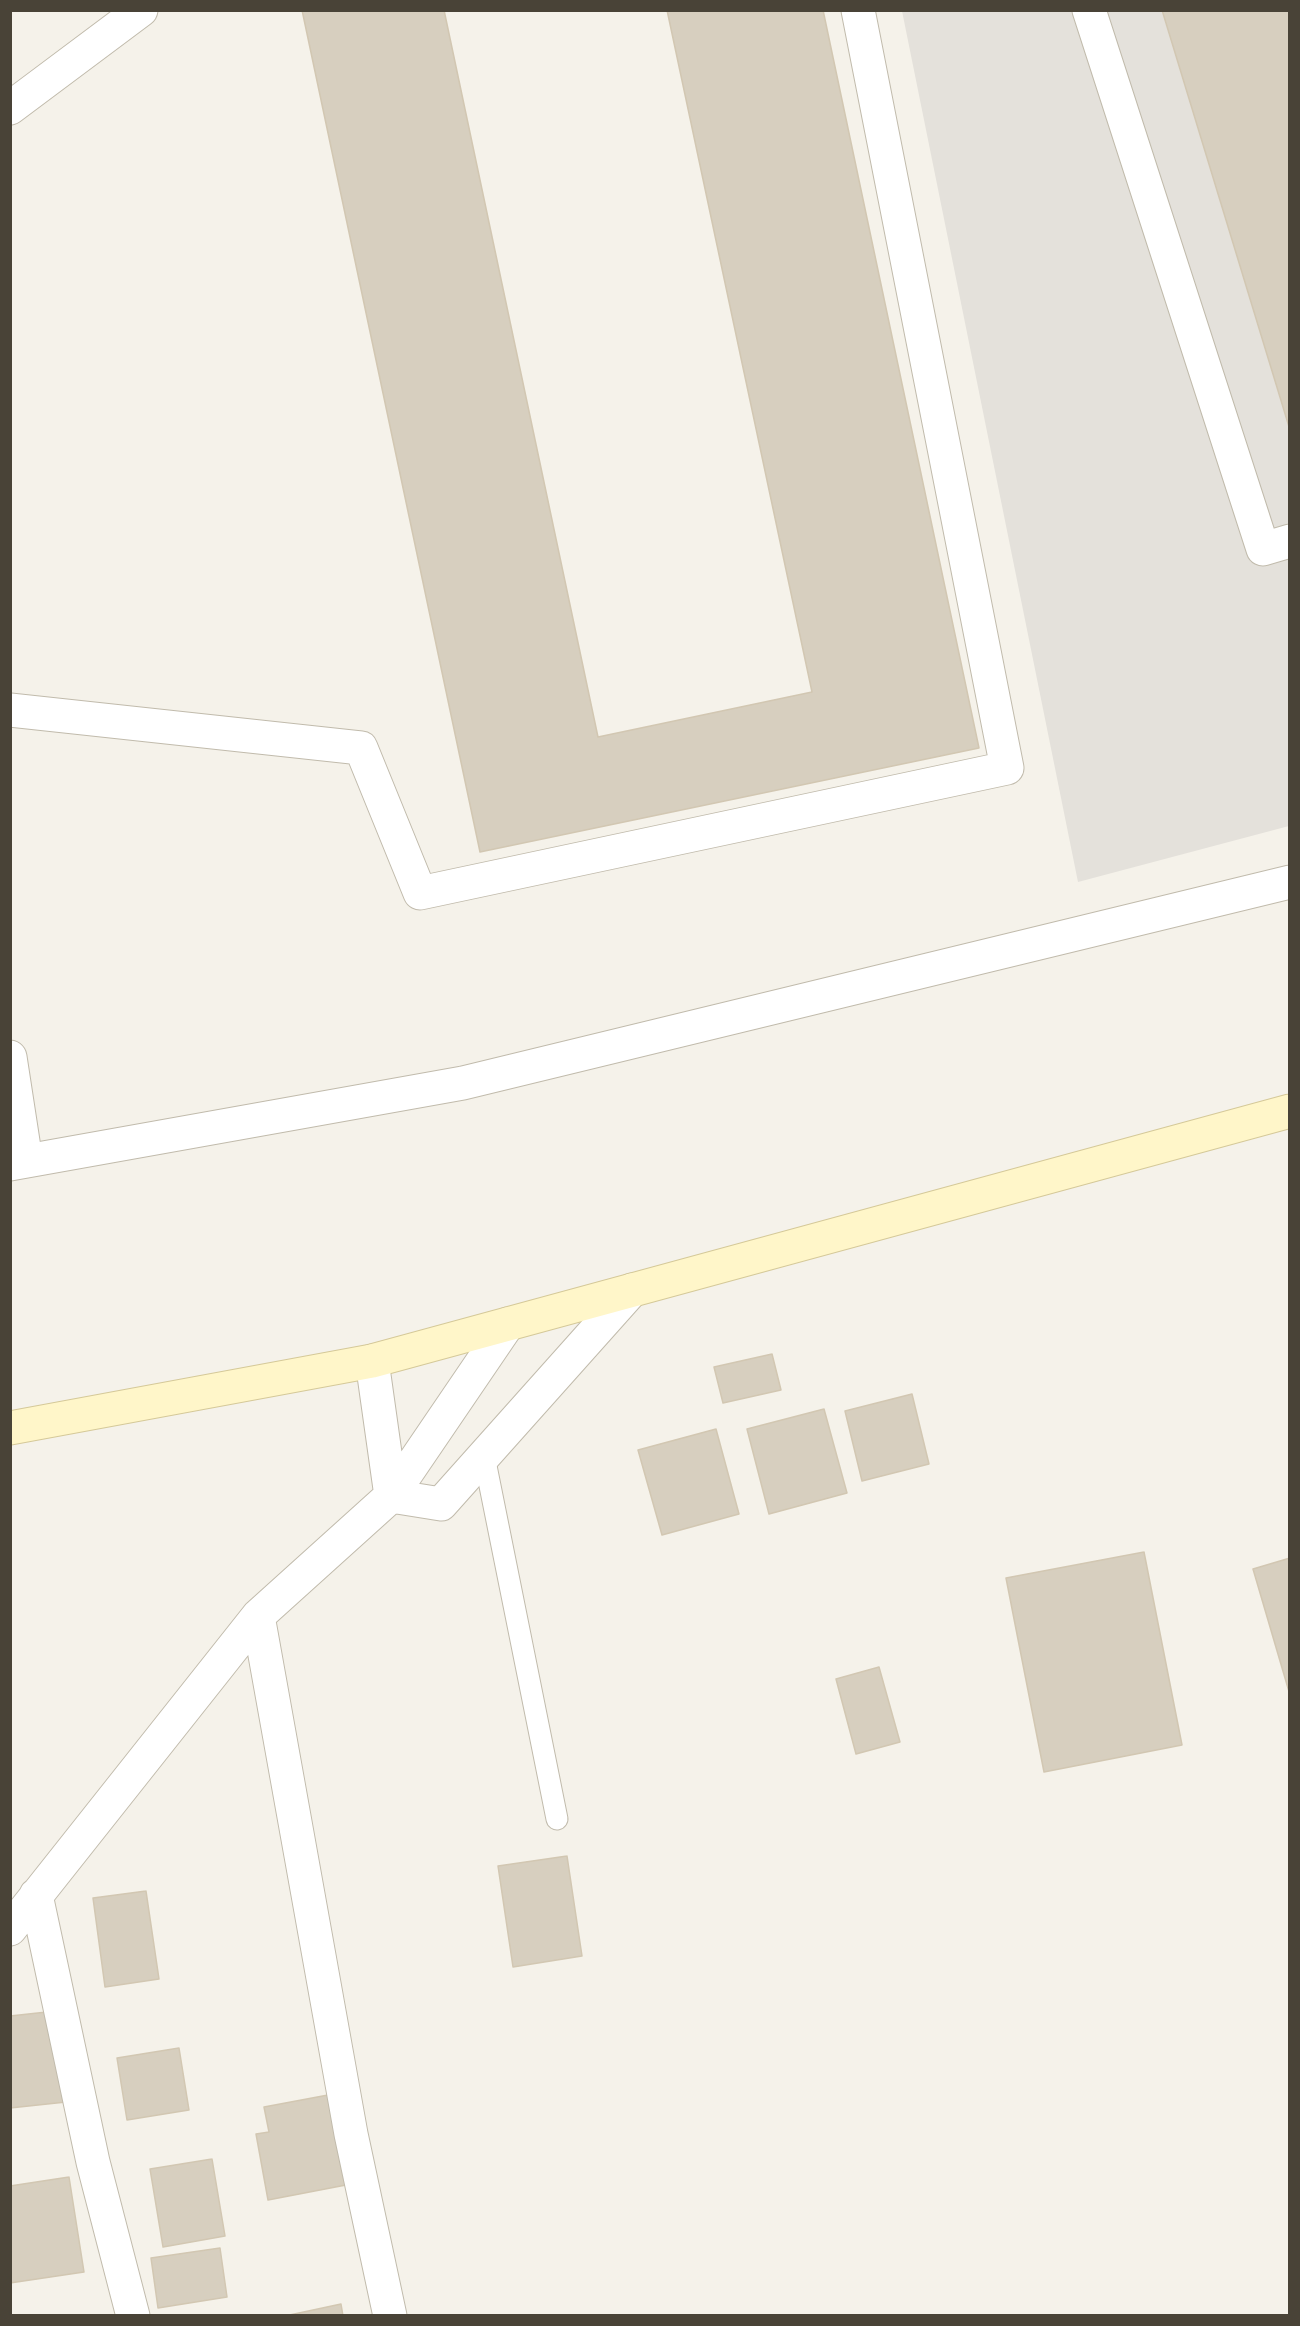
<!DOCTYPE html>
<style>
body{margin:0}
#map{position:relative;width:1300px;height:2326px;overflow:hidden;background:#f5f2ea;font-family:"PT Sans Narrow",sans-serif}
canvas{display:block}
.frame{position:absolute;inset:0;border:12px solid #494337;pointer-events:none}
</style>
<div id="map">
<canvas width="1300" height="2326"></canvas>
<div class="frame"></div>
</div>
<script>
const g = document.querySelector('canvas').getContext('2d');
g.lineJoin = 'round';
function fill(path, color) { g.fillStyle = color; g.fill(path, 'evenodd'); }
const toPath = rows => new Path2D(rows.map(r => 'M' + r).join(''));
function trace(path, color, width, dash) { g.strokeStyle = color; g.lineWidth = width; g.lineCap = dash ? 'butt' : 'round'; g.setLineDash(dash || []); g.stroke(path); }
const industrial = toPath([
 [902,11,1289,11,1289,826,1078,882]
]);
const building = toPath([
 [302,10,444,10,598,737,812,692,667,10,823,10,979,748,480,852,302,10],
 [1162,10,1290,10,1290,430,1162,10],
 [772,1354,781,1390,723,1403,714,1367,772,1354],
 [912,1394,929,1464,862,1481,845,1411,912,1394],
 [824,1409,847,1493,769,1514,747,1429,824,1409],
 [716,1429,739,1514,662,1535,638,1450,716,1429],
 [1144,1552,1182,1745,1044,1772,1006,1578,1144,1552],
 [1290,1558,1290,1695,1253,1569,1290,1558],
 [879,1667,900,1742,856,1754,836,1679,879,1667],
 [567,1856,582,1956,513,1967,498,1866,567,1856],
 [146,1891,159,1979,105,1987,93,1898,146,1891],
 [56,2011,66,2102,10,2108,10,2016,56,2011],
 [179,2048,189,2110,127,2120,117,2058,179,2048],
 [328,2095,346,2185,268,2200,256,2134,269,2132,264,2107,328,2095],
 [212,2159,225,2236,163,2247,150,2169,212,2159],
 [69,2177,84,2272,10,2283,10,2186,69,2177],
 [220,2248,227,2297,158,2308,151,2258,220,2248],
 [341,2304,343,2316,285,2316,341,2304]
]);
const service = toPath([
 [484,1456,557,1819]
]);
const minor = toPath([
 [1089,10,1263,549,1290,541],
 [10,108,141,10],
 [10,710,361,748,420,893,1007,768,858,10],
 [10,1057,26,1161],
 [10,1164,463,1083,1290,882],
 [508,1324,391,1496,441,1504,632,1290],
 [258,1616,351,2134,390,2316],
 [36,1895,93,2162,133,2316],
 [10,1929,258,1616,391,1496,372,1361]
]);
const secondary = toPath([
 [10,1428,372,1361,1290,1111]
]);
fill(industrial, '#e4e1db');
fill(building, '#d7cfbf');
trace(building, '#d2c7b2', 1.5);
trace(service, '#c1bbac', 23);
trace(minor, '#c1bbac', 35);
trace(secondary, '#d5c999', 35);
trace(service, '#fff', 21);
trace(minor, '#fff', 33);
trace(secondary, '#fff6c9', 33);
</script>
